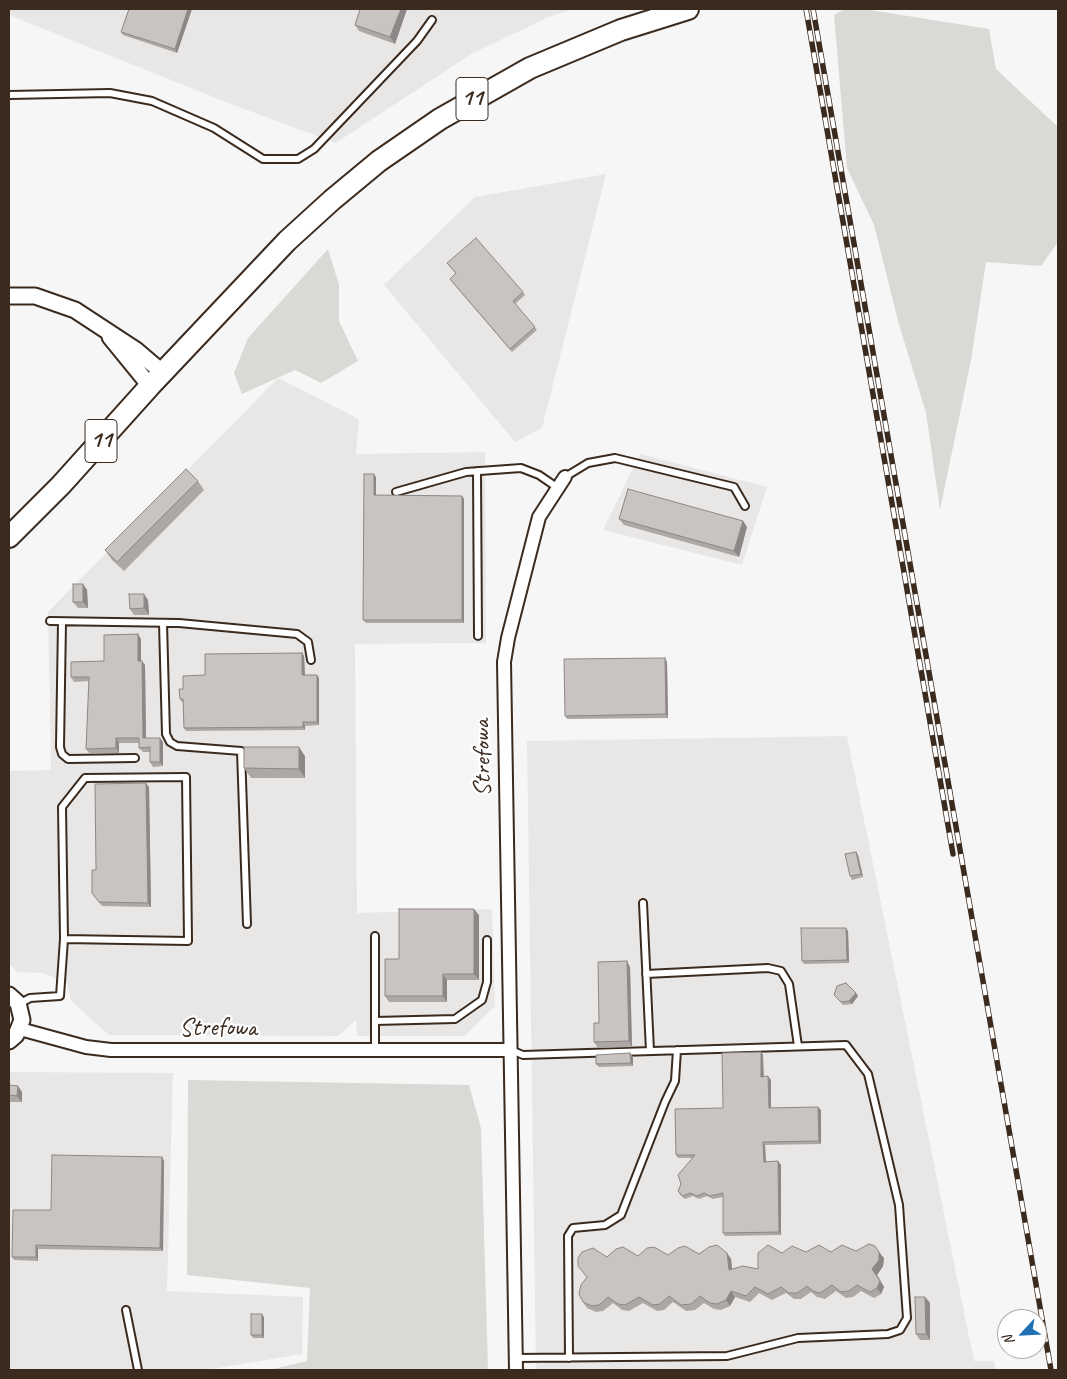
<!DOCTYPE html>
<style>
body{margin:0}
#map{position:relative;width:1067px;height:1379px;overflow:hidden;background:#f7f6f6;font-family:Caveat,sans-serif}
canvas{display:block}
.frame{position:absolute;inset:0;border:10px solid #3b2a1e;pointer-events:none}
.north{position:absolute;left:997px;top:1309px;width:50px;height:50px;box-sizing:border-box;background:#fff;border:1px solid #b1aaa5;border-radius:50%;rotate:245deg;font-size:14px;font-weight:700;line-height:20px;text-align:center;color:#3b2a1e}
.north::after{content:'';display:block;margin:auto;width:18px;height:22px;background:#1f6fb2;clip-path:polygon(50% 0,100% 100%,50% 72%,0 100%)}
</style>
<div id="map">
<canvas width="1067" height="1379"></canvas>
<div class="frame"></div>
<div class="north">N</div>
</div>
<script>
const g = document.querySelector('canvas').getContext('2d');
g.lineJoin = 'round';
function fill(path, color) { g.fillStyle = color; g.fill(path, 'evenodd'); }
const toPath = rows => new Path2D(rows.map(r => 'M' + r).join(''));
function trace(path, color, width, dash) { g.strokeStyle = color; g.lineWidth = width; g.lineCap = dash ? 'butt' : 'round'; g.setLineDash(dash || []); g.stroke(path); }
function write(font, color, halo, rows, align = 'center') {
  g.font = font + ' Caveat,sans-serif'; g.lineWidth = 4.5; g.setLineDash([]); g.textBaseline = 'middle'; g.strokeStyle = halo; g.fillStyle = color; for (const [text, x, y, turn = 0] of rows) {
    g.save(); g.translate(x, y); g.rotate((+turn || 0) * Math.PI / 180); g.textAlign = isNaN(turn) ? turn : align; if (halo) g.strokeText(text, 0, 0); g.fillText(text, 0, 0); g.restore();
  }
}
const built = toPath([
 [9,9,573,9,549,17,471,54,336,143,231,104,9,15],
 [606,174,542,428,515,442,384,285,475,197],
 [278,378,359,419,356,454,485,452,486,643,355,644,357,913,492,909,495,1006,465,1036,357,1036,356,1020,338,1036,109,1035,71,1001,67,983,43,973,17,972,9,963,9,771,51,770,48,612],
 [640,454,767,487,742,565,603,530],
 [847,736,974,1361,994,1361,996,1370,536,1370,527,741],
 [9,1072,173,1073,167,1291,303,1297,302,1354,206,1370,9,1370]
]);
const green = toPath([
 [845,9,864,9,989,29,996,69,1058,127,1058,242,1041,266,986,262,971,360,940,510,926,413,898,321,874,225,847,168,834,15],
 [328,249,339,285,339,321,358,361,321,383,295,370,242,394,234,373,248,338],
 [188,1080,469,1085,481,1128,488,1370,269,1370,307,1361,310,1288,187,1275]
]);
const service = toPath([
 [9,95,110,93,152,101,214,128,263,159,298,159,314,149,417,41,432,20],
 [477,471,478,636],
 [565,477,588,463,615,458,734,487,745,506],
 [396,492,466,472,521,468,539,475,558,488],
 [50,621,179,623,297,634,308,642,311,660],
 [62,622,60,747,62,754,68,759,135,758],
 [163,623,166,734,170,742,177,746,241,751,247,924],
 [643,903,650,1051],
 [375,936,375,1050],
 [646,974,768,968,781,971,789,984,798,1046],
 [19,1004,30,998,60,996,64,939,62,807,85,778,186,777,188,941,64,939],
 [375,1021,455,1019,482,1000,487,982,487,940],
 [511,1050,523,1055,846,1045,868,1074,899,1205,907,1318,900,1330,888,1334,798,1338,727,1356,516,1358],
 [126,1310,138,1370],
 [569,1358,568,1236,573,1228,605,1225,621,1215,665,1102,675,1081,677,1050]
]);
const minor = toPath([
 [20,1029,86,1047,111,1050,510,1050],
 [516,1370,504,662,508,638,539,517,565,477]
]);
const tertiary = toPath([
 [9,296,35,296,75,310,136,350,163,373],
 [110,337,150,386],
 [9,995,18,1003,22,1020,16,1035,9,1041]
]);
const trunk = toPath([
 [9,537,61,485,150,386,287,241,332,200,379,161,440,119,530,68,621,30,688,9]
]);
const rail = toPath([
 [806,9,953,854],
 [813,9,1051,1370]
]);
const wall = toPath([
 [129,9,192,9,177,53,123,35,121,32],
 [360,9,407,9,395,44,359,31,355,25],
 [447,263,523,292,525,295,515,304,537,330,512,352,452,282,450,279,456,274],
 [376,477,376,495,462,496,464,499,464,623,366,623,363,620],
 [198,481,204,490,124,571,112,560,105,550],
 [619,519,743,521,747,527,739,557,624,525],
 [83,584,87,590,88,608,78,608,73,602],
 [148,600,149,615,134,615,130,609],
 [141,639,141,661,145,665,146,738,160,738,163,742,163,766,153,767,150,762,150,752,143,752,139,748,139,743,119,743,119,753,89,753,86,749,89,681,74,682,71,677,104,661],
 [302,653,304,656,305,675,319,678,319,725,305,726,305,730,186,731,184,728,183,702,182,702,180,699,183,689,205,675],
 [667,662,668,718,567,719,565,716],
 [305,756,305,778,251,778,244,768],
 [149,787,151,907,102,906,92,893,96,870],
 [856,852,858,855,863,877,852,880,850,876],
 [479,915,479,980,447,980,447,1002,389,1002,385,996,399,959],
 [848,931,849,963,804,964,802,961],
 [630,967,632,1047,598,1048,594,1042,599,1023],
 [856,993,858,996,852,1004,843,1005,834,995],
 [761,1052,763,1055,763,1076,771,1080,771,1108,818,1107,821,1110,821,1144,765,1145,766,1162,778,1161,781,1165,781,1235,725,1236,723,1233,723,1197,713,1199,707,1196,699,1199,693,1196,685,1199,680,1195,678,1191,692,1158,678,1158,676,1155,723,1108],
 [630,1053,633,1057,633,1066,599,1067,596,1064],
 [9,1085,22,1092,22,1102,9,1102],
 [162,1157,164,1161,163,1251,38,1249,38,1261,14,1260,12,1257,51,1210],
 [856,1251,884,1258,883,1266,877,1275,884,1287,881,1294,874,1298,861,1291,853,1297,846,1298,836,1291,825,1299,817,1297,811,1292,801,1299,794,1299,786,1293,772,1300,759,1293,750,1302,735,1297,730,1306,721,1310,714,1309,704,1303,695,1310,686,1311,673,1302,664,1310,657,1311,643,1303,629,1311,622,1310,613,1303,603,1311,596,1312,587,1308,583,1302,607,1257,727,1253,731,1259,732,1269,758,1269,782,1253],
 [925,1297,930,1303,930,1340,920,1340,916,1334],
 [264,1317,264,1338,253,1338,251,1335]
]);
const shadedWall = toPath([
 [188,9,192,9,177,53,175,49],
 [401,9,407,9,395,44,390,37],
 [374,474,376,477,376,499,374,495],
 [462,496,464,499,464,623,462,620],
 [743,521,747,527,739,557,734,551],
 [83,584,87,590,88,608,83,602],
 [144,594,148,600,149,615,144,608],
 [138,634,141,639,141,665,138,661],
 [302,653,304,656,305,678,302,675],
 [665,658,667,662,668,718,666,714],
 [142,661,145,665,146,742,143,738],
 [317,675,319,678,319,725,317,722],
 [303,722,305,726,305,730,303,727],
 [116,738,119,743,119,753,116,748],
 [160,738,163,742,163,766,160,762],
 [299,747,305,756,305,778,299,769],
 [146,783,149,787,151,907,148,903],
 [856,852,858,855,863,877,861,874],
 [474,909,479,915,479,980,474,974],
 [846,928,848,931,849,963,847,960],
 [627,961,630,967,632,1047,629,1041],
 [443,974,447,980,447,1002,443,996],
 [856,993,858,996,852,1004,849,1001],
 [761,1052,763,1055,764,1080,761,1077],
 [630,1053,633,1057,633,1066,631,1063],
 [768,1076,771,1080,771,1111,769,1108],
 [18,1086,22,1092,22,1102,17,1096],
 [818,1107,821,1110,821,1144,819,1141],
 [763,1142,765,1145,766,1165,764,1162],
 [162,1157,164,1161,163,1251,160,1248],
 [778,1161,781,1165,781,1235,779,1232],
 [36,1245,38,1249,38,1261,36,1257],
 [879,1252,884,1258,883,1266,877,1275,884,1287,881,1294,877,1288,872,1269],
 [727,1253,731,1259,733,1277,729,1270],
 [731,1291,735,1297,730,1306,726,1300],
 [925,1297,930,1303,930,1340,926,1334],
 [262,1314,264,1317,264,1338,262,1335]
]);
const building = toPath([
 [129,9,188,9,175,49,121,32,129,9],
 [360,9,401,9,390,37,355,25,360,9],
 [476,238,523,292,513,301,535,327,510,349,450,279,456,273,447,263,476,238],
 [186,469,198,481,117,562,105,550,186,469],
 [364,474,374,474,374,495,462,496,462,620,363,620,364,474],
 [628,489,743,521,734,551,619,519,628,489],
 [73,584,83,584,83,602,73,602,73,584],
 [129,594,144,594,144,608,130,609,129,594],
 [138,634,138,661,142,661,143,738,160,738,160,762,150,762,150,747,139,748,139,738,116,738,116,748,86,749,89,677,71,677,71,662,104,661,104,635,138,634],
 [302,653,302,675,317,675,317,722,303,722,303,727,184,728,183,699,180,699,179,689,183,689,183,676,205,675,205,654,302,653],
 [665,658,666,714,565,716,564,659,665,658],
 [244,747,299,747,299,769,244,768,244,747],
 [146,783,148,903,99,902,92,893,92,870,96,870,95,784,146,783],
 [856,852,861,874,850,876,845,854,856,852],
 [399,909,474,909,474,974,443,974,443,996,385,996,385,959,399,959,399,909],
 [801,928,846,928,847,960,802,961,801,928],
 [627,961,629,1041,594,1042,594,1023,599,1023,598,962,627,961],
 [846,983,856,993,849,1001,841,1002,834,995,837,986,846,983],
 [761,1052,761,1077,768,1076,769,1108,818,1107,819,1141,763,1142,764,1162,778,1161,779,1232,723,1233,723,1193,710,1196,704,1193,697,1196,690,1193,683,1196,678,1191,681,1184,678,1175,695,1155,676,1155,675,1109,723,1108,722,1053,761,1052],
 [630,1053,631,1063,596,1064,596,1055,630,1053],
 [9,1085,18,1086,17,1096,9,1095,9,1085],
 [52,1155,162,1157,160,1248,36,1245,36,1257,12,1257,13,1210,51,1210,52,1155],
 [869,1244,875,1246,879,1252,879,1260,872,1269,880,1281,877,1288,870,1292,857,1285,849,1291,841,1292,832,1285,820,1293,813,1291,807,1286,797,1293,789,1293,781,1287,768,1294,755,1287,746,1296,731,1291,726,1300,717,1304,710,1303,700,1296,691,1304,681,1305,669,1296,660,1304,653,1305,639,1297,625,1305,618,1304,608,1297,599,1305,592,1306,583,1302,579,1294,581,1285,587,1277,578,1266,578,1258,582,1252,593,1248,607,1257,616,1249,623,1247,638,1256,647,1248,654,1247,668,1255,678,1248,685,1246,699,1254,709,1247,717,1245,727,1253,729,1270,743,1266,758,1269,758,1253,768,1245,782,1253,792,1246,806,1252,819,1245,831,1252,842,1245,856,1251,869,1244],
 [915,1297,925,1297,926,1334,916,1334,915,1297],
 [251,1314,262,1314,262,1335,251,1335,251,1314]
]);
const shields = [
 [472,99,32],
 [101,441,32]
];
const shieldNames = [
 ["11",472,99],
 ["11",101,441]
];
const streetNames = [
 ["Strefowa",483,758,-91],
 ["Strefowa",218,1028]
];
fill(built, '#e9e7e6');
fill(green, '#dbd9d6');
trace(service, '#3b2a1e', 10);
trace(minor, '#3b2a1e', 16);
trace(tertiary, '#3b2a1e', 19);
trace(trunk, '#3b2a1e', 24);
trace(service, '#fff', 6);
trace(minor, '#fff', 12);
trace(tertiary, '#fff', 15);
trace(trunk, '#fff', 20);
trace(rail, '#3b2a1e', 5.5);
trace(rail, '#fff', 4, [11]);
fill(wall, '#ada8a6');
fill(shadedWall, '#8d8887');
fill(building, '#c9c3c1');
trace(building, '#8d8887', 1);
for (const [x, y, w] of shields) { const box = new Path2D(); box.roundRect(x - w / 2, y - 21.5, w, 43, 4); g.fillStyle = '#fff'; g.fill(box); trace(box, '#3b2a1e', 1); }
write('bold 24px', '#3b2a1e', null, shieldNames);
write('25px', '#3b2a1e', '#fff', streetNames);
</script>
